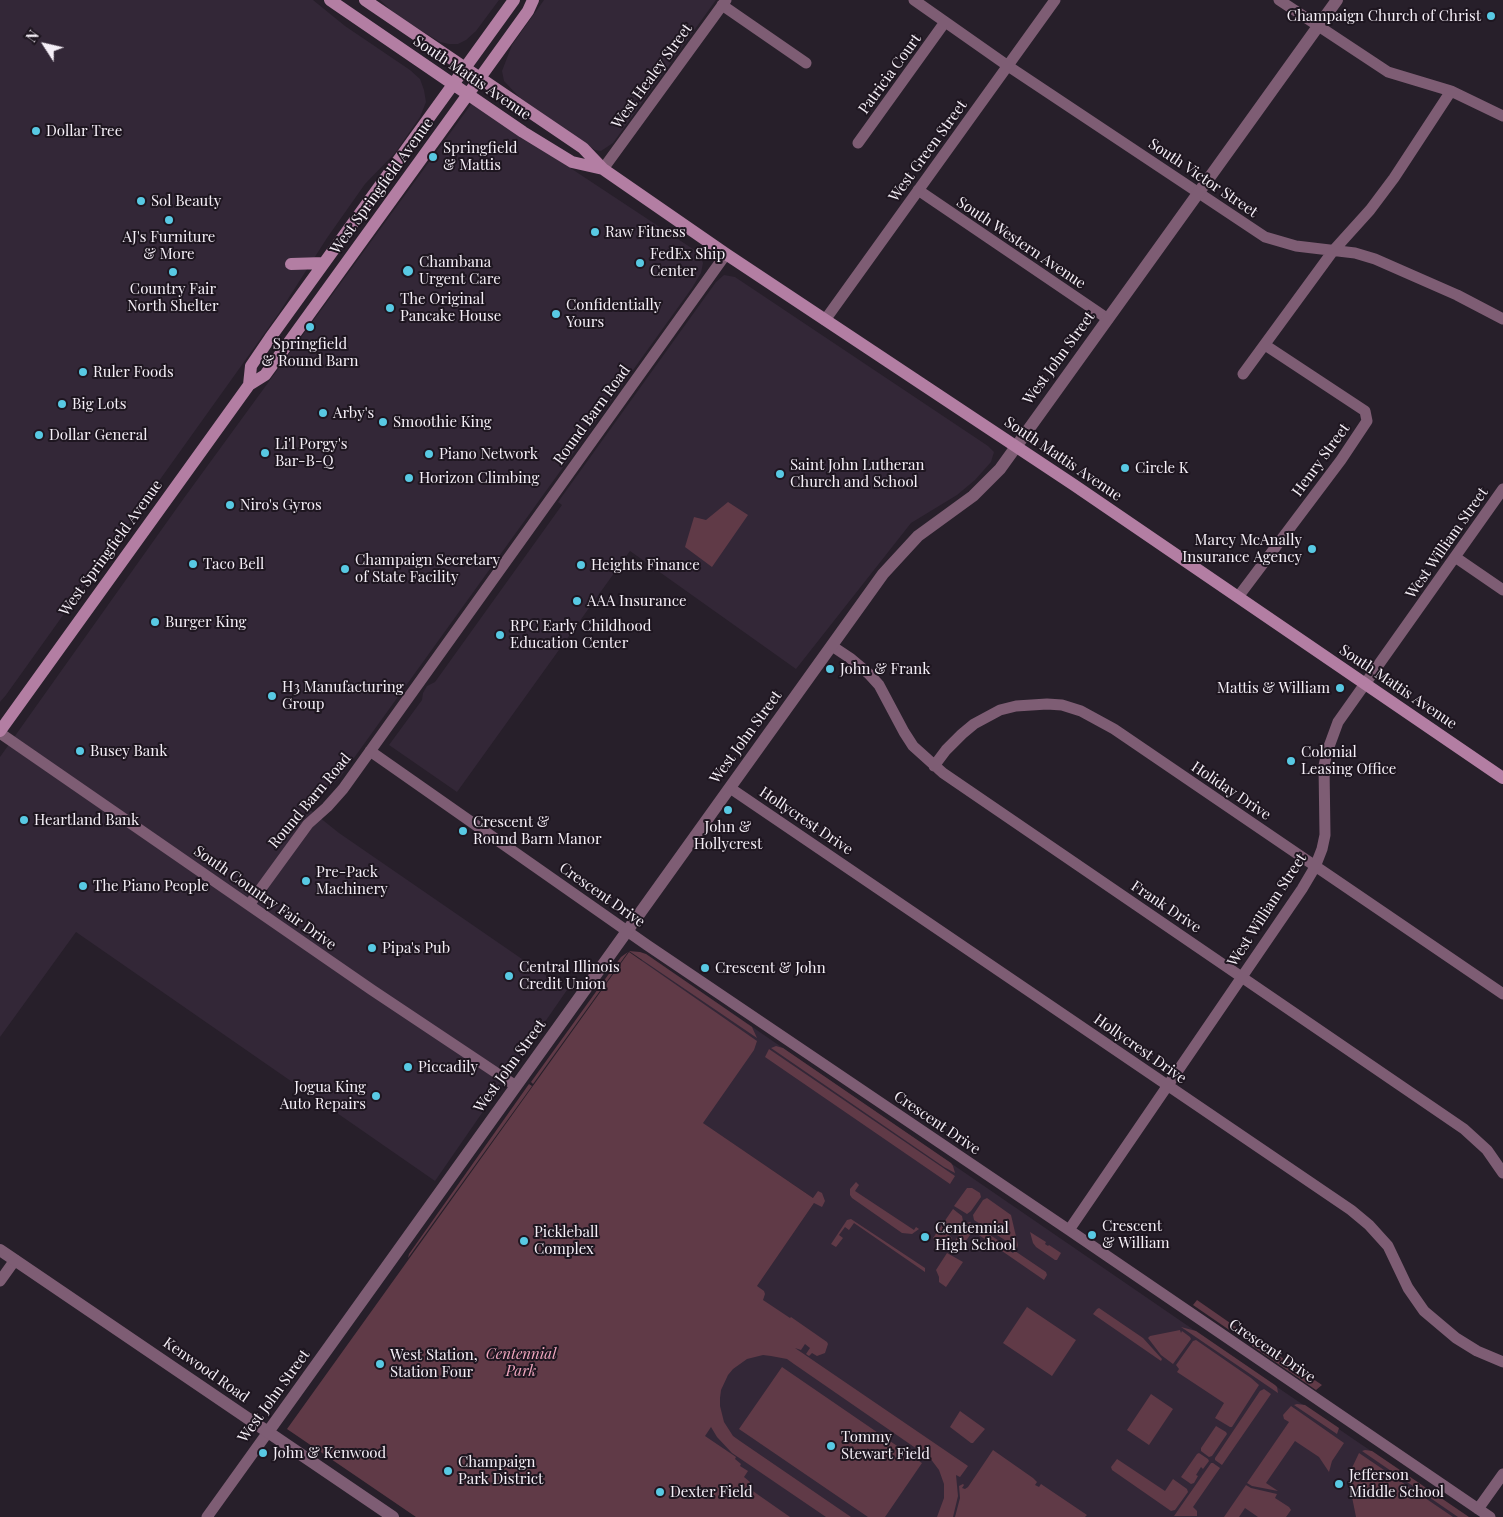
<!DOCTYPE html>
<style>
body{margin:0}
#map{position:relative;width:1503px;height:1517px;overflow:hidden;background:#271f2a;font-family:"Playfair Display",serif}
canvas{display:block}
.north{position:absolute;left:20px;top:20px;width:50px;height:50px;-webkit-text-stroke:4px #1e1620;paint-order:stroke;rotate:305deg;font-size:14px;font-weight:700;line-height:20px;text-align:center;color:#f5eff7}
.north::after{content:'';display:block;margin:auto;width:18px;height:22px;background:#f5eff7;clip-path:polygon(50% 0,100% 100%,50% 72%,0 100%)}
</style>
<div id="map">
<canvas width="1503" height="1517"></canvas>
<div class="north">N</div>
</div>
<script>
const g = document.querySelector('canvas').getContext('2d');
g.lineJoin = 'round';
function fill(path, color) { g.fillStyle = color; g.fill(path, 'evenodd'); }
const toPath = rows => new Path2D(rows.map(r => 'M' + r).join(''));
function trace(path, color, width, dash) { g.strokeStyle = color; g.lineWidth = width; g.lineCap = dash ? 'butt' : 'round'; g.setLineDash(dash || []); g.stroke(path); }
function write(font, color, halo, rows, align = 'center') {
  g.font = font + ' "Playfair Display",serif'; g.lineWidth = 4; g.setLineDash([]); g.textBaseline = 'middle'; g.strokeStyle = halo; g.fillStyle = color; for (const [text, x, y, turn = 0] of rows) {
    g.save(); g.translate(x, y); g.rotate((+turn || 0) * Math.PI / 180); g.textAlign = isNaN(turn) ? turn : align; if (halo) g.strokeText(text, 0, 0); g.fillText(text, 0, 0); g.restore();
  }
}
const built = toPath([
 [0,0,313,0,345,26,410,70,420,79,424,90,426,102,420,117,395,153,365,184,327,238,279,313,6,695,0,702],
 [380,0,499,0,476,31,466,40,458,44,449,44,440,42,430,36,397,16],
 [544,0,716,0,613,143,601,151,595,150,520,98,504,81,502,71,512,45],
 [472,103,699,253,703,263,701,273,692,288,341,776,309,809,339,833,567,990,435,1181,76,932,0,1037,0,757,184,498],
 [724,275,735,277,988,446,994,452,991,462,975,480,957,495,911,523,796,669,630,551,457,792,389,745,422,700,423,693,427,686,435,682,562,505,558,502,716,282],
 [646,954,1277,1387,1468,1517,754,1517,648,1444,816,1200,704,1124,581,1046]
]);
const green = toPath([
 [728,502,748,515,712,567,685,547,694,517,706,520],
 [629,951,640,952,646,954,752,1027,757,1038],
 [628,952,533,1084,531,1082,621,957],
 [629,952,757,1041,754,1050,703,1123,813,1198,818,1191,822,1193,825,1201,822,1207,814,1203,757,1286,764,1291,765,1294,763,1300,790,1318,791,1317,827,1342,828,1344,825,1353,817,1356,812,1353,809,1356,806,1354,810,1348,805,1344,801,1350,795,1348,968,1466,960,1477,956,1475,958,1496,953,1517,937,1517,944,1498,944,1484,939,1470,930,1458,794,1364,787,1359,771,1356,763,1355,747,1359,733,1369,728,1375,721,1390,720,1398,720,1406,724,1422,733,1436,740,1441,851,1517,826,1517,732,1453,717,1437,711,1427,705,1436,736,1457,735,1459,741,1464,740,1466,748,1471,744,1477,750,1482,747,1487,790,1517,416,1517,287,1429],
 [776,1046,783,1048,951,1163,953,1166,955,1173,944,1167,771,1048],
 [769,1049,955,1176,950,1184,765,1057],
 [529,1084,532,1086,408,1258,409,1254],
 [856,1182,859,1185,855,1191,914,1230,916,1227,919,1229,912,1234,902,1233,852,1198,850,1195,850,1189],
 [967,1188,972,1188,980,1193,981,1197,971,1211,967,1214,954,1206],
 [987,1198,1011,1215,1018,1245,1017,1248,974,1220,973,1215,983,1200],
 [953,1209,962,1216,963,1221,958,1229,955,1228,949,1235,952,1238,945,1246,933,1238],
 [851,1219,925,1268,925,1272,854,1223,849,1230,845,1227,839,1235,843,1238,836,1247,831,1244,847,1220],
 [970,1222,1007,1246,1006,1248,1013,1253,1015,1251,1046,1272,1047,1275,1044,1280,973,1231,957,1253,954,1254,950,1250,950,1248,967,1223],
 [1030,1232,1046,1242,1045,1244,1048,1246,1049,1245,1061,1253,1057,1260,1055,1260,1036,1247,1033,1243],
 [947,1253,963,1262,946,1287,939,1282,939,1277,936,1270],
 [1197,1300,1246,1334,1241,1336,1238,1336,1193,1305],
 [1027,1307,1076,1340,1052,1376,1003,1343],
 [1099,1308,1143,1338,1162,1359,1161,1361,1093,1314,1097,1309],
 [1181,1327,1196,1331,1275,1385,1277,1387,1278,1393],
 [1180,1330,1181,1333,1182,1331,1190,1337,1191,1339,1173,1364,1161,1355,1148,1338,1150,1336],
 [1253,1338,1322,1385,1316,1390,1252,1346],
 [1196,1340,1251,1378,1259,1385,1232,1427,1230,1427,1215,1418,1224,1403,1177,1372,1179,1369,1176,1365,1193,1341],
 [782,1367,922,1463,885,1517,868,1517,739,1429],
 [1264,1389,1271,1394,1222,1465,1215,1460,1215,1458,1260,1391],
 [1151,1394,1173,1409,1149,1445,1127,1430],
 [1297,1404,1305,1405,1339,1428,1337,1434,1294,1405],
 [1291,1406,1344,1443,1332,1461,1329,1472,1319,1457,1295,1441,1266,1483,1278,1491,1252,1486,1247,1483,1289,1422,1284,1419,1283,1415],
 [960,1411,985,1429,973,1443,971,1443,950,1427],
 [1216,1426,1226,1432,1227,1434,1212,1456,1209,1457,1201,1451,1201,1448],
 [993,1450,1033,1478,1037,1482,1035,1485,1039,1487,1041,1484,1087,1515,1085,1517,955,1517,960,1498,959,1486,963,1484,964,1485,962,1488,965,1489,968,1487],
 [1365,1450,1372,1451,1469,1517,1458,1517,1362,1451],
 [1199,1453,1208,1459,1209,1461,1203,1469,1201,1467,1196,1475,1198,1476,1194,1483,1191,1484,1181,1477,1197,1454],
 [1359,1453,1453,1517,1356,1517,1349,1482,1350,1472],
 [1117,1459,1165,1491,1173,1479,1187,1489,1188,1492,1175,1510,1171,1511,1112,1470,1111,1467],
 [1211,1463,1213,1463,1220,1468,1193,1507,1197,1511,1197,1516,1174,1516],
 [1246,1485,1251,1488,1277,1494,1275,1498,1289,1507,1291,1510,1286,1517,1258,1517,1245,1508,1239,1517,1224,1517]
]);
const minor = toPath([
 [914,0,1008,66,1265,237,1296,246,1355,253,1375,259,1457,295,1503,319],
 [1279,0,1388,72,1451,91,1503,116],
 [722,5,806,63],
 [858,143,945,22],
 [603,169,726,0],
 [918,190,1108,319],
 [825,320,1055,0],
 [1243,374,1333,251,1370,210,1394,178,1451,91],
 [1455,557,1503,590],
 [1238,597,1341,460,1367,421,1365,411,1265,345],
 [832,646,850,658,869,674,879,685,904,732,913,746,943,773,1464,1129,1487,1150,1503,1173],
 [0,733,372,990,516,1086],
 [370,751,647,945,1069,1230,1490,1517],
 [934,766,946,750,962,734,974,724,1000,710,1016,706,1047,704,1062,705,1081,711,1114,729,1503,994],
 [730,788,1351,1210,1369,1225,1388,1246,1408,1288,1424,1311,1456,1338,1477,1351,1503,1362],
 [249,905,308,824,327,807,343,789,726,254],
 [1069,1230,1302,889,1315,867,1322,849,1325,835,1324,766,1327,752,1338,722,1503,489],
 [0,1281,15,1260],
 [1478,1509,1503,1474],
 [207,1517,268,1432]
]);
const tertiary = toPath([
 [0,1250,393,1517],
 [268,1432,883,574,918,536,973,496,1000,469,1337,0]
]);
const secondary = toPath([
 [330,0,523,132,572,162,603,169],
 [365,0,583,148,603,169,726,254,1074,485,1503,778],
 [291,264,324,263],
 [249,385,251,366,270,338,514,0],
 [0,731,249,385,265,375,284,349,487,68,528,11,533,0]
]);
const markers = [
 [1491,16,5,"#58c9e3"],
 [36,131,5,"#58c9e3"],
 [433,157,5,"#58c9e3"],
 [141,201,5,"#58c9e3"],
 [169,220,5,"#58c9e3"],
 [595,232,5,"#58c9e3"],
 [640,263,5,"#58c9e3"],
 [408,271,6,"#58c9e3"],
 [173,272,5,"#58c9e3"],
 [390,308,5,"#58c9e3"],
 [556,314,5,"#58c9e3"],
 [310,327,5,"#58c9e3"],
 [83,372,5,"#58c9e3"],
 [62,404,5,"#58c9e3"],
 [323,413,5,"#58c9e3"],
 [383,422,5,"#58c9e3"],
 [39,435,5,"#58c9e3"],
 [265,453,5,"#58c9e3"],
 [429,454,5,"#58c9e3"],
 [1125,468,5,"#58c9e3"],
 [780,474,5,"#58c9e3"],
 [409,478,5,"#58c9e3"],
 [230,505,5,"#58c9e3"],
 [1312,549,5,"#58c9e3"],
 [193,564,5,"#58c9e3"],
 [581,565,5,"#58c9e3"],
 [345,569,5,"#58c9e3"],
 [577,601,5,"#58c9e3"],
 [155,622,5,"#58c9e3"],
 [500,635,5,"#58c9e3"],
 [830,669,5,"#58c9e3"],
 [1340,688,5,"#58c9e3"],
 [272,696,5,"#58c9e3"],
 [80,751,5,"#58c9e3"],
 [1291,761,5,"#58c9e3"],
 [728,810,5,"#58c9e3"],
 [24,820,5,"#58c9e3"],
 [463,831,5,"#58c9e3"],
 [306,881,5,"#58c9e3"],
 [83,886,5,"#58c9e3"],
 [372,948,5,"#58c9e3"],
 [705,968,5,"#58c9e3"],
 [509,976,5,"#58c9e3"],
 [408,1067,5,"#58c9e3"],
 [376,1096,5,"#58c9e3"],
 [1092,1235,5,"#58c9e3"],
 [925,1237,5,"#58c9e3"],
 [524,1241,5,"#58c9e3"],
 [380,1364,5,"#58c9e3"],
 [831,1446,5,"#58c9e3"],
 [263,1453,5,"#58c9e3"],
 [448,1471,5,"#58c9e3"],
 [1339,1484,5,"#58c9e3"],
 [660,1492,5,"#58c9e3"]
];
const poiNames = [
 ["Champaign Church of Christ",1481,16,"right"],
 ["Dollar Tree",46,131],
 ["Springfield",443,148],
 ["& Mattis",443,165],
 ["Sol Beauty",151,201],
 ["Raw Fitness",605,232],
 ["AJ's Furniture",169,237,"center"],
 ["& More",169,254,"center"],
 ["FedEx Ship",650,254],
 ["Center",650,271],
 ["Chambana",419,262],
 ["Urgent Care",419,279],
 ["Country Fair",173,289,"center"],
 ["North Shelter",173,306,"center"],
 ["The Original",400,299],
 ["Pancake House",400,316],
 ["Confidentially",566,305],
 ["Yours",566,322],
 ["Springfield",310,344,"center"],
 ["& Round Barn",310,361,"center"],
 ["Ruler Foods",93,372],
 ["Big Lots",72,404],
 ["Arby's",333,413],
 ["Smoothie King",393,422],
 ["Dollar General",49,435],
 ["Li'l Porgy's",275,444],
 ["Bar-B-Q",275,461],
 ["Piano Network",439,454],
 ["Saint John Lutheran",790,465],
 ["Church and School",790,482],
 ["Circle K",1135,468],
 ["Horizon Climbing",419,478],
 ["Niro's Gyros",240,505],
 ["Marcy McAnally",1302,540,"right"],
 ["Insurance Agency",1302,557,"right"],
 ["Champaign Secretary",355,560],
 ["of State Facility",355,577],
 ["Taco Bell",203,564],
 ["Heights Finance",591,565],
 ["AAA Insurance",587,601],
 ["Burger King",165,622],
 ["RPC Early Childhood",510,626],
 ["Education Center",510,643],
 ["John & Frank",840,669],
 ["H3 Manufacturing",282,687],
 ["Group",282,704],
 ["Mattis & William",1330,688,"right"],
 ["Busey Bank",90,751],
 ["Colonial",1301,752],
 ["Leasing Office",1301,769],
 ["Heartland Bank",34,820],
 ["Crescent &",473,822],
 ["Round Barn Manor",473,839],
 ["John &",728,827,"center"],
 ["Hollycrest",728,844,"center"],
 ["Pre-Pack",316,872],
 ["Machinery",316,889],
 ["The Piano People",93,886],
 ["Pipa's Pub",382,948],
 ["Central Illinois",519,967],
 ["Credit Union",519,984],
 ["Crescent & John",715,968],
 ["Piccadily",418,1067],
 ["Jogua King",366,1087,"right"],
 ["Auto Repairs",366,1104,"right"],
 ["Crescent",1102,1226],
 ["& William",1102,1243],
 ["Centennial",935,1228],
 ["High School",935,1245],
 ["Pickleball",534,1232],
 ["Complex",534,1249],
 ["West Station,",390,1355],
 ["Station Four",390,1372],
 ["Tommy",841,1437],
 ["Stewart Field",841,1454],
 ["John & Kenwood",273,1453],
 ["Champaign",458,1462],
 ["Park District",458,1479],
 ["Jefferson",1349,1475],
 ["Middle School",1349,1492],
 ["Dexter Field",670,1492]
];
const streetNames = [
 ["Patricia Court",890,74,-54],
 ["West Healey Street",652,76,-54],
 ["South Mattis Avenue",472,78,34],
 ["West Green Street",928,151,-54],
 ["South Victor Street",1203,178,34],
 ["West Springfield Avenue",382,186,-54],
 ["South Western Avenue",1021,243,34],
 ["West John Street",1059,358,-54],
 ["Round Barn Road",592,415,-54],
 ["South Mattis Avenue",1063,459,34],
 ["Henry Street",1321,460,-54],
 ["West William Street",1447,543,-55],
 ["West Springfield Avenue",111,548,-54],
 ["South Mattis Avenue",1398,687,34],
 ["West John Street",746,737,-54],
 ["Holiday Drive",1231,791,34],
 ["Round Barn Road",310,801,-50],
 ["Hollycrest Drive",806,821,34],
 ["Crescent Drive",602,895,35],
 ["South Country Fair Drive",265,898,35],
 ["Frank Drive",1166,907,34],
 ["West William Street",1267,910,-57],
 ["Hollycrest Drive",1140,1049,35],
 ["West John Street",510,1066,-54],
 ["Crescent Drive",937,1123,34],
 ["Crescent Drive",1272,1351,34],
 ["Kenwood Road",206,1370,35],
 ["West John Street",274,1396,-54]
];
const parkNames = [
 ["Centennial",521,1354],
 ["Park",521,1371]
];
fill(built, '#332737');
fill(green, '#603a47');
trace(minor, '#7e5d74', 11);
trace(tertiary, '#7e5d74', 12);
trace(secondary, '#b37ea3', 12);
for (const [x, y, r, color] of markers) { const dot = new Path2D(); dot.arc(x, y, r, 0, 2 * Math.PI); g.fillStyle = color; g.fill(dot); trace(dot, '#1e1620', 2); }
write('15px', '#f5eff7', '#1e1620', poiNames, 'left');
write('15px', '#f5eff7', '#1e1620', streetNames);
write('italic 15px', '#f1a7bf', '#1e1620', parkNames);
</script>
